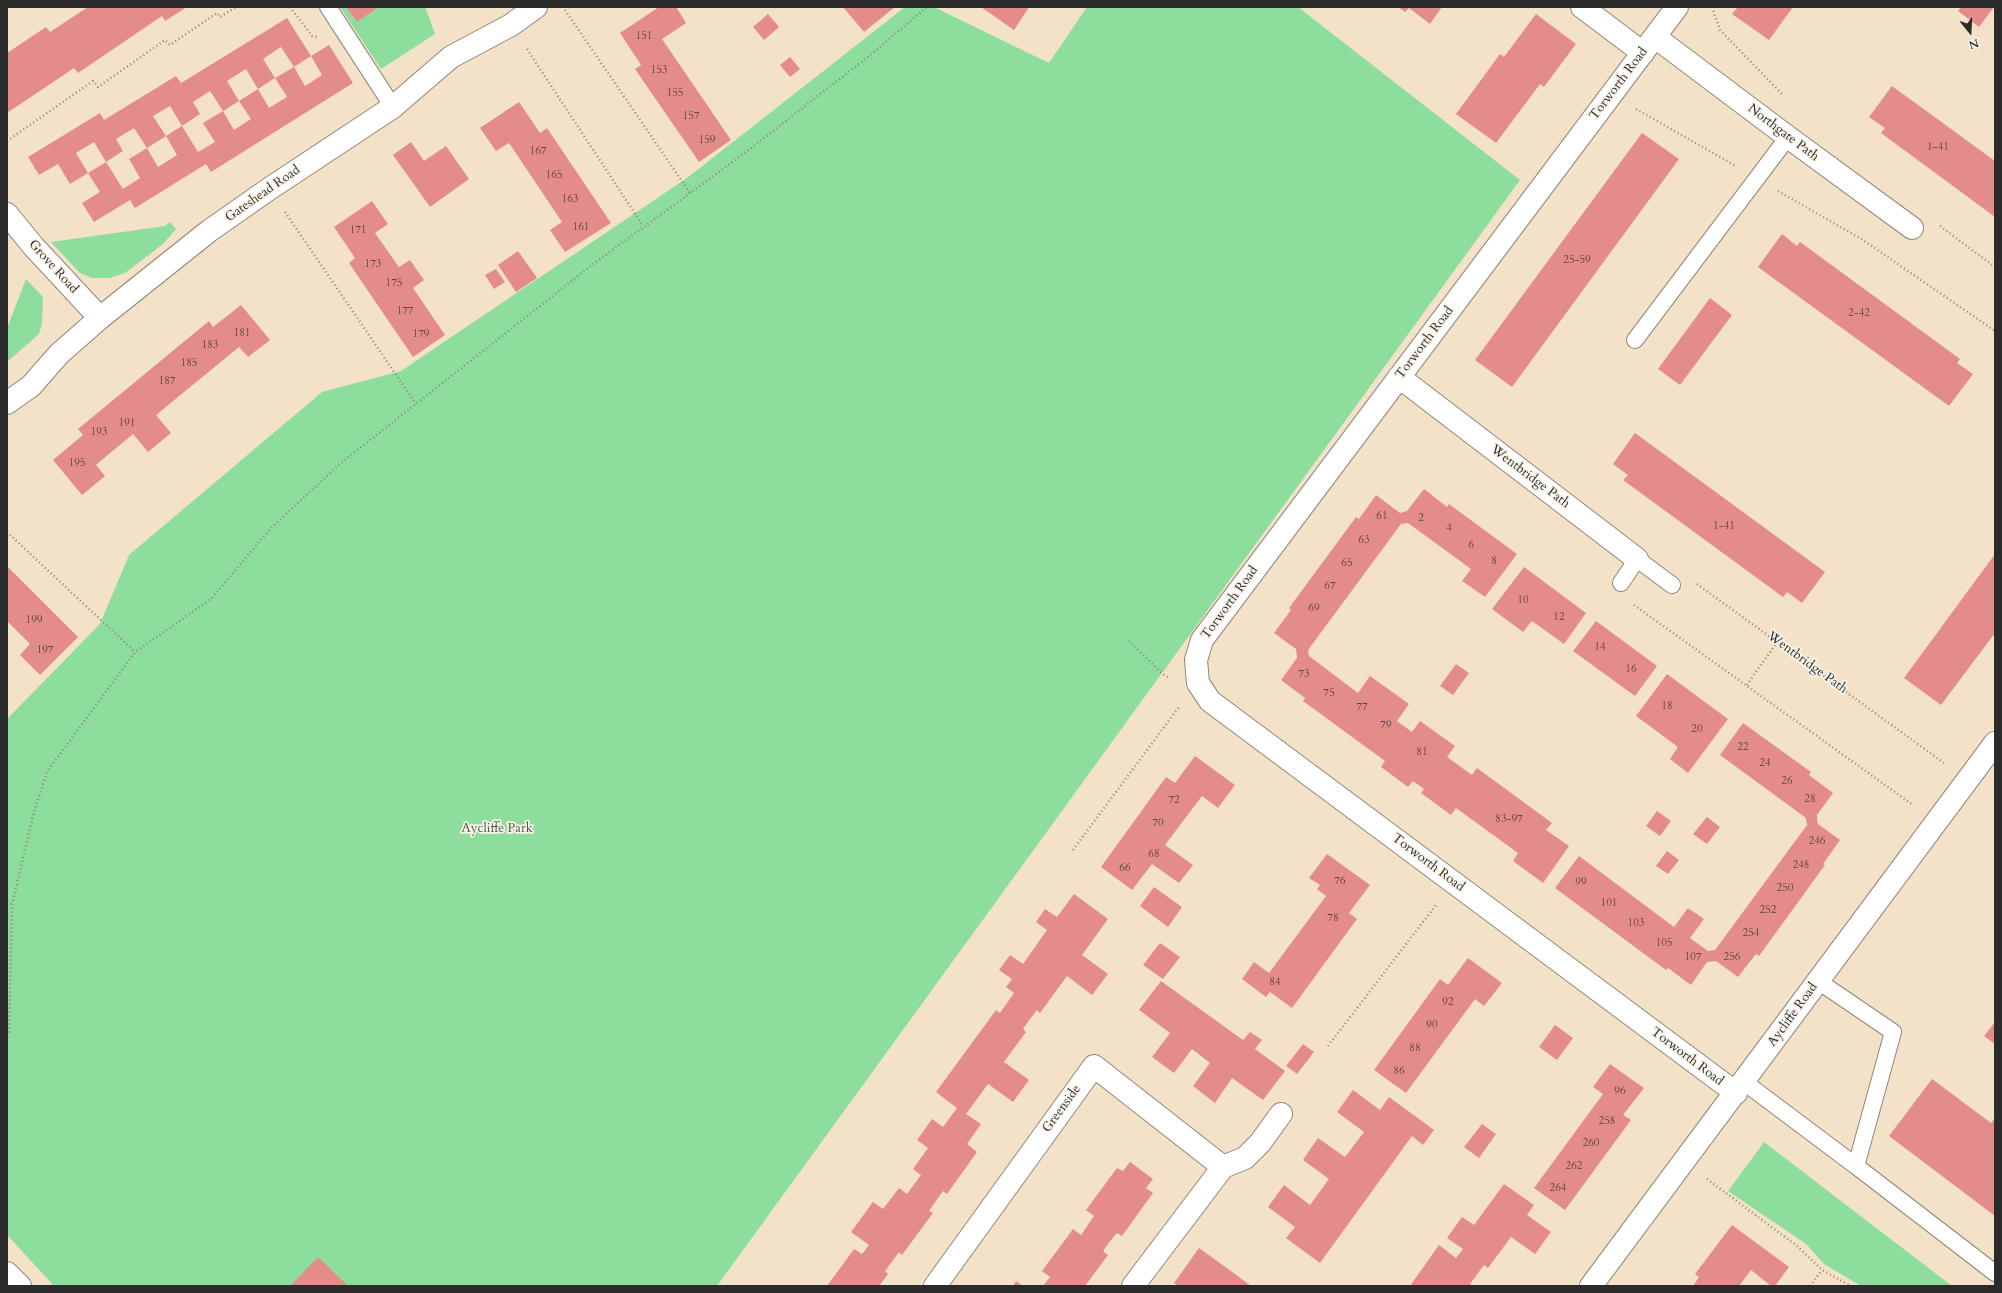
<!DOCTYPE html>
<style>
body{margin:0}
#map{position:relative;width:2002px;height:1293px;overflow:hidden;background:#f4e2c8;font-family:Cardo,serif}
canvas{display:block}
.frame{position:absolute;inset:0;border:8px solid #2b2b2b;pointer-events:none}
.north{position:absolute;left:1950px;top:12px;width:40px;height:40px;-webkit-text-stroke:3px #f7f3e8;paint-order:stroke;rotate:162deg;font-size:11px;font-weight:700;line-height:16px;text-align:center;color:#2b2b2b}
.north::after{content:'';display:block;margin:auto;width:14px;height:18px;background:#2b2b2b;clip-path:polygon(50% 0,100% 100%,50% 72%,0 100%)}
</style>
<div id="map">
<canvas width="2002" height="1293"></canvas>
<div class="frame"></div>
<div class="north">N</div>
</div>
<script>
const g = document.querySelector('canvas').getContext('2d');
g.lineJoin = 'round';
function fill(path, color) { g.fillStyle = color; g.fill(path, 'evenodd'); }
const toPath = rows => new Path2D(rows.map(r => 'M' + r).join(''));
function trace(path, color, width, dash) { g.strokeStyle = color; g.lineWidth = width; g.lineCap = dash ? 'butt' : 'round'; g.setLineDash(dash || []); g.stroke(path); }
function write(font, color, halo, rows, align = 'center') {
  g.font = font + ' Cardo,serif'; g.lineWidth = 3.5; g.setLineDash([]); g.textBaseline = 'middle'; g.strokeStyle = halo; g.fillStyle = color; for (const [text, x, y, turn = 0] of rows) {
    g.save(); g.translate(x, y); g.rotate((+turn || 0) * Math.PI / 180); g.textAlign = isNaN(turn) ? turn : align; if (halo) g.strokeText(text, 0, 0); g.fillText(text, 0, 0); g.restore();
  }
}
const green = toPath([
 [340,7,346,7,357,22,379,7,425,7,435,34,381,69],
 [905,7,934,7,1049,63,1087,7,1298,7,1520,180,717,1286,54,1286,7,1235,7,719,100,624,129,555,322,392,401,371,687,178],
 [170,222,176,229,163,244,125,273,109,278,92,278,80,273,51,242,165,226],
 [26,279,43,297,42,324,39,334,7,362,7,328],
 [1764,1142,1952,1286,1861,1286,1824,1264,1806,1244,1728,1191]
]);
const building = toPath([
 [88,7,187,7,165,21,162,16,78,73,74,68,7,113,7,53,46,27,50,32],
 [346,7,379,7,357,22],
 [659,7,676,7,686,23,662,39,731,140,699,162,635,69,641,65,620,33],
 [843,7,895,7,864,32],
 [981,7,1029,7,1014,30],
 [1398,7,1442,7,1430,24,1409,8,1405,12],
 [1738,7,1793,7,1769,40,1732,14],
 [1961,7,1994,7,1979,27,1958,11],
 [768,14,779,27,764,40,753,27],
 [1536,14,1576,44,1544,87,1540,84,1496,143,1456,114,1500,54,1504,57],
 [287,18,311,56,294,67,281,47,263,59,275,78,258,89,269,108,287,97,275,78,294,67,305,86,322,75,311,56,329,45,353,83,211,172,206,164,135,208,130,200,94,222,82,203,100,192,88,173,106,162,123,189,140,178,129,159,147,148,158,167,177,155,166,136,182,126,198,152,215,142,203,123,223,111,210,91,193,102,200,114,182,126,170,106,153,116,166,136,147,148,134,128,116,139,123,151,106,162,94,142,76,153,88,173,70,184,58,164,39,175,28,157,100,113,104,120,176,76,181,83],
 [246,69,258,89,239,101,251,119,234,130,223,111,239,101,227,81],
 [790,57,800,69,790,77,780,65],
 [1892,86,1995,161,1995,217,1881,133,1885,128,1869,117],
 [519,102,540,133,547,128,611,223,565,252,550,230,562,222,509,143,496,151,480,128],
 [1642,133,1679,159,1512,387,1475,360],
 [411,142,424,161,446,146,469,179,430,207,393,155],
 [372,201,388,224,375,233,399,267,410,260,424,280,413,288,445,335,413,357,349,263,355,258,334,227],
 [1782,234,1797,246,1800,242,1960,359,1957,363,1973,374,1949,406,1758,267],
 [518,251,537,278,516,292,498,265],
 [496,269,505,282,494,289,485,275],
 [1710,298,1732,315,1680,385,1658,369],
 [241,305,270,340,248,357,239,347,156,415,171,433,148,452,133,434,103,459,96,465,105,476,82,495,53,460,83,435,78,429,209,321,213,327],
 [1635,433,1825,572,1802,603,1787,592,1783,597,1623,480,1628,475,1613,464],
 [1424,489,1447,507,1449,504,1517,554,1485,597,1462,581,1471,569,1408,523,1401,524,1308,650,1309,656,1358,693,1370,676,1409,704,1397,721,1412,732,1420,721,1455,746,1447,757,1472,775,1477,768,1552,823,1546,830,1569,846,1543,883,1513,861,1518,853,1456,808,1451,815,1421,793,1424,789,1413,781,1408,787,1381,767,1385,761,1303,701,1305,698,1281,680,1297,658,1296,649,1274,633,1291,610,1289,608,1356,517,1359,519,1376,495,1400,513,1407,511],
 [1995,554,1995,633,1941,705,1904,678],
 [7,566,78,637,40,675,20,655,30,644,7,621],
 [1524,567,1586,613,1564,644,1532,621,1523,632,1492,609],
 [1596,621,1657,666,1635,696,1573,651],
 [1456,664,1469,673,1453,695,1440,686],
 [1667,674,1728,719,1688,773,1670,759,1678,747,1636,716],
 [1743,723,1811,772,1809,775,1833,793,1817,815,1817,820,1818,824,1840,840,1823,864,1825,865,1759,956,1756,954,1738,977,1716,961,1707,962,1691,985,1668,968,1666,970,1555,888,1579,856,1674,927,1688,908,1704,919,1690,938,1708,951,1715,950,1807,825,1806,818,1720,755],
 [1195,756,1235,785,1218,808,1202,796,1165,845,1193,865,1179,883,1152,864,1132,890,1101,867,1166,777,1175,783],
 [1657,811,1671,821,1660,836,1646,826],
 [1707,817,1720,827,1707,844,1693,834],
 [1667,851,1679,860,1668,874,1656,866],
 [1327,854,1370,885,1349,913,1357,919,1292,1008,1270,992,1266,997,1242,979,1254,962,1269,973,1326,896,1317,889,1320,885,1309,878],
 [1154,887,1182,907,1168,927,1140,906],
 [1074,894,1108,919,1082,955,1108,974,1092,995,1067,976,1040,1013,1037,1010,1030,1019,1023,1029,1026,1032,1004,1062,1029,1080,1013,1102,988,1084,966,1114,981,1124,967,1144,977,1152,947,1194,943,1191,929,1211,933,1213,902,1255,899,1252,885,1271,888,1274,879,1286,827,1286,854,1249,862,1254,869,1245,851,1232,873,1202,883,1209,899,1188,907,1194,921,1175,913,1169,928,1148,917,1140,932,1119,943,1127,957,1108,936,1092,996,1010,1000,1013,1014,993,1006,987,1012,979,999,970,1010,955,1023,964,1047,930,1036,922,1045,909,1057,917],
 [1160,943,1180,957,1163,979,1143,965],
 [1468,958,1502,983,1484,1006,1475,999,1406,1093,1374,1070,1440,979,1448,985],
 [1161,981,1243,1040,1250,1032,1262,1040,1255,1049,1285,1071,1263,1100,1232,1078,1215,1103,1193,1086,1210,1063,1192,1049,1174,1073,1152,1057,1170,1033,1139,1010],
 [1995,1022,1995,1044,1984,1036],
 [1555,1025,1573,1038,1557,1060,1539,1047],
 [1303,1044,1314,1052,1297,1074,1286,1066],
 [1610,1064,1644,1088,1623,1115,1631,1120,1565,1210,1534,1188,1603,1094,1593,1087],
 [1932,1079,1991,1123,1995,1118,1995,1216,1889,1136],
 [1353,1090,1380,1110,1389,1097,1434,1130,1423,1145,1412,1136,1320,1263,1286,1238,1295,1227,1268,1207,1284,1185,1310,1205,1329,1179,1303,1160,1311,1148,1318,1138,1345,1157,1364,1132,1337,1112],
 [1482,1124,1496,1134,1479,1158,1464,1147],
 [1130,1162,1153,1179,1146,1188,1153,1193,1122,1236,1117,1233,1111,1240,1103,1251,1108,1255,1085,1286,1043,1286,1050,1277,1042,1271,1073,1229,1081,1235,1094,1216,1086,1210,1117,1168,1123,1171],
 [1504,1184,1534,1205,1527,1215,1551,1232,1535,1254,1511,1237,1488,1268,1484,1265,1470,1284,1474,1286,1410,1286,1439,1245,1456,1258,1463,1249,1447,1238,1462,1217,1474,1225],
 [1732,1225,1789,1267,1775,1286,1771,1286,1751,1270,1739,1286,1693,1286,1699,1277,1695,1274],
 [1199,1248,1220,1263,1251,1286,1178,1286,1174,1283],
 [318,1257,348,1286,290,1286],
 [1016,1281,1023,1286,1013,1286]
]);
const path = toPath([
 [290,7,312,36,317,37],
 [1712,7,1720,30,1782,94],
 [565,10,690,193],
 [527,49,643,226],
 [1636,109,1734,165],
 [7,141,93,81,98,87,165,40,170,45,217,13,220,17,236,7],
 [1778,191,1863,240,1995,331],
 [285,212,416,404],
 [1940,226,1995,267],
 [7,532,135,652],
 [1697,584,1944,763],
 [1634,605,1913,805],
 [1129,641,1165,676,1168,677],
 [1747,685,1777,642],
 [1073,850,1179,707],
 [7,901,12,905],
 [7,1036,9,1033,12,905,34,812,47,772,135,652,211,599,271,528,341,463,592,265,742,155,868,57,927,7],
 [1328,1046,1436,905],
 [1707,1179,1797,1246,1822,1270,1851,1286],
 [1810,1286,1822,1270]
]);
const service = toPath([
 [328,7,393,107],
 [1635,340,1788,137],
 [1621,583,1637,559,1672,585],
 [1818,981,1893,1032,1856,1166,1995,1273],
 [1744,1082,1856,1166]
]);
const minor = toPath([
 [1582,7,1643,53],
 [1677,7,1202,640,1196,660,1198,683,1210,701,1736,1093],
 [1655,37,1788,137,1912,228],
 [7,214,34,247,100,318],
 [1399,377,1637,559],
 [1223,1167,1245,1158,1260,1143,1281,1114],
 [7,1273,20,1286],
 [935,1286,1094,1066,1223,1167,1133,1286]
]);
const tertiary = toPath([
 [7,403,31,386,59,354,100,318,209,231,269,189,393,107,451,57,511,25,536,7],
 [1591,1286,1995,743]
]);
const numberNames = [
 ["151",644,36],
 ["153",659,70],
 ["155",675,93],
 ["157",691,116],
 ["159",707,140],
 ["1-41",1938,147],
 ["167",538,151],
 ["165",554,175],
 ["163",570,199],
 ["161",581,227],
 ["171",358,230],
 ["25-59",1577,260],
 ["173",373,264],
 ["175",394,283],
 ["177",405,311],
 ["2-42",1859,313],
 ["181",242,333],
 ["179",421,334],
 ["183",210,345],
 ["185",189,363],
 ["187",167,381],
 ["191",127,423],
 ["193",99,432],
 ["195",77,463],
 ["61",1382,516],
 ["2",1421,518],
 ["1-41",1724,526],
 ["4",1449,528],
 ["63",1364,540],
 ["6",1471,545],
 ["8",1494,561],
 ["65",1347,563],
 ["67",1330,586],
 ["10",1523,600],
 ["69",1314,608],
 ["12",1559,617],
 ["199",34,620],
 ["14",1600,647],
 ["197",45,650],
 ["16",1631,669],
 ["73",1304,674],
 ["75",1329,693],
 ["18",1667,706],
 ["77",1362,707],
 ["79",1386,725],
 ["20",1697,729],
 ["22",1743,747],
 ["81",1422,752],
 ["24",1765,763],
 ["26",1787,781],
 ["28",1810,799],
 ["72",1174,800],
 ["83-97",1509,819],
 ["70",1158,823],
 ["246",1817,841],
 ["68",1154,854],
 ["248",1801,865],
 ["66",1125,868],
 ["76",1340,881],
 ["99",1581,882],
 ["250",1785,888],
 ["101",1609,903],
 ["252",1768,910],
 ["78",1333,918],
 ["103",1636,923],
 ["254",1751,933],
 ["105",1664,943],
 ["107",1693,957],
 ["256",1732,957],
 ["84",1275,982],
 ["92",1448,1002],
 ["90",1432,1025],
 ["88",1415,1048],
 ["86",1399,1071],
 ["96",1620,1091],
 ["258",1607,1121],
 ["260",1591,1143],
 ["262",1574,1166],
 ["264",1558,1188]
];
const streetNames = [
 ["Torworth Road",1619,84,-53],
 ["Northgate Path",1783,133,37],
 ["Gateshead Road",263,194,-35],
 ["Grove Road",53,267,48],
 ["Torworth Road",1425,343,-53],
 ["Wentbridge Path",1530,477,37],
 ["Torworth Road",1230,603,-54],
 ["Wentbridge Path",1807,663,36],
 ["Torworth Road",1428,863,37],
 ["Aycliffe Road",1793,1015,-54],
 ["Torworth Road",1687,1057,37],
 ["Greenside",1062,1109,-54]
];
const parkNames = [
 ["Aycliffe Park",497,829]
];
fill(green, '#8dde9d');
fill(building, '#e38c8a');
trace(service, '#90867a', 18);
trace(minor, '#90867a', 24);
trace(tertiary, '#90867a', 24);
trace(path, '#90867a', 2.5, [1, 3]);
trace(service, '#fff', 16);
trace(minor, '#fff', 22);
trace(tertiary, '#fff', 22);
write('11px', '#594343', null, numberNames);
write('13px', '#2b2b2b', '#f7f3e8', streetNames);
write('13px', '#445848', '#f7f3e8', parkNames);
</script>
